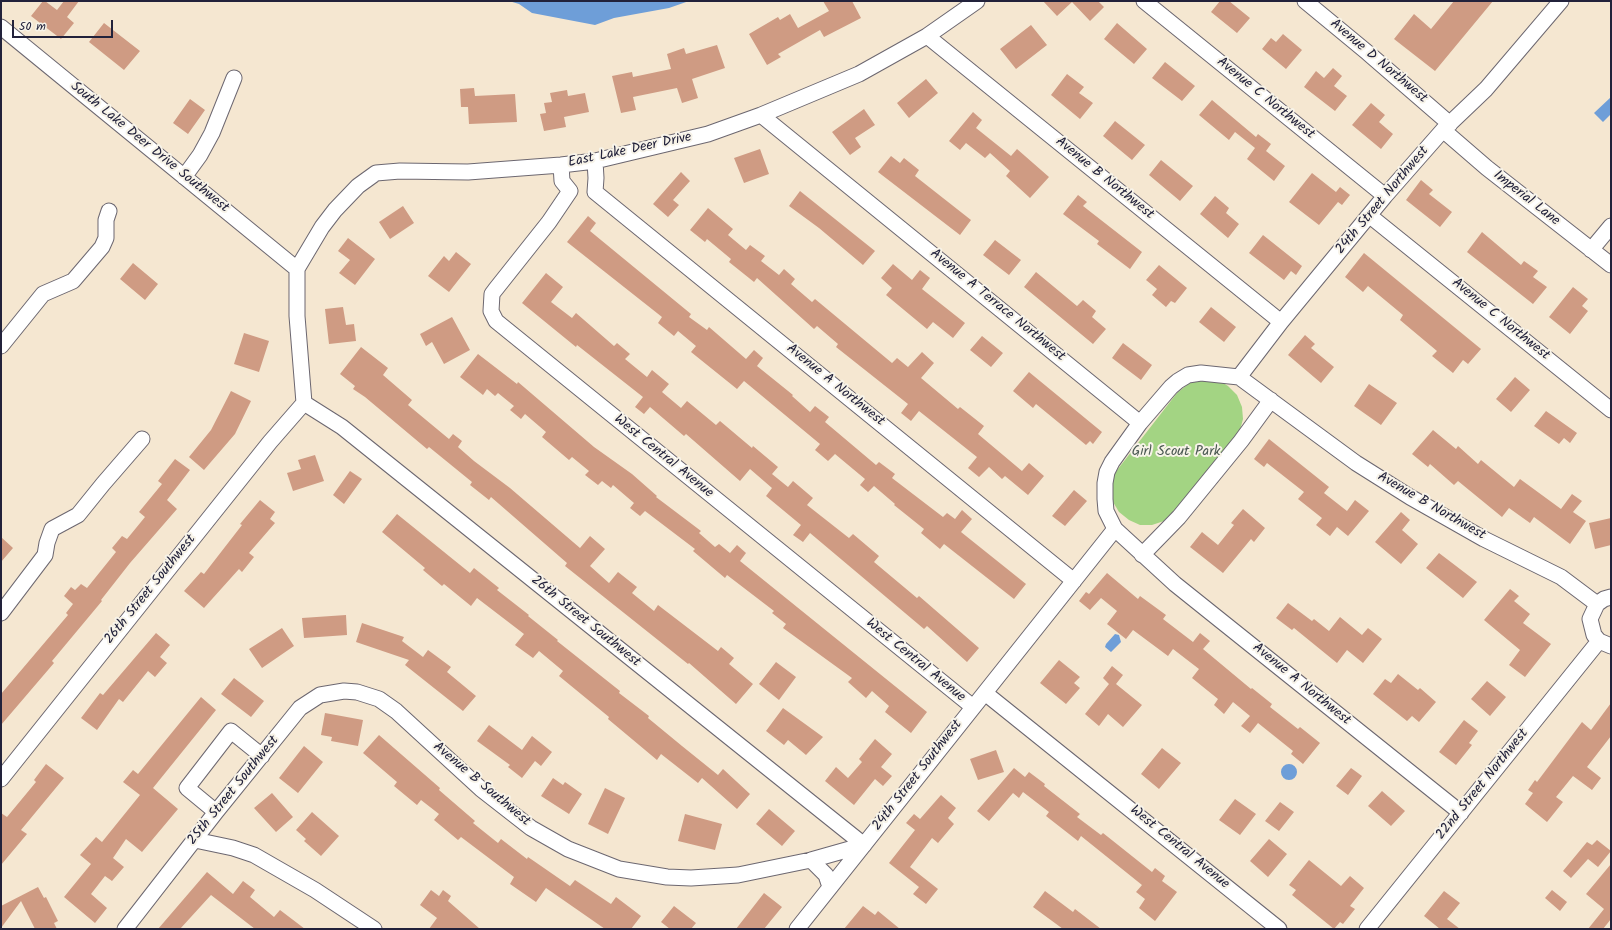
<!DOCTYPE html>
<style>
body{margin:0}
#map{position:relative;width:1612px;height:930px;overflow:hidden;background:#f5e7d1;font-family:Kalam,sans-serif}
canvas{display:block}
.frame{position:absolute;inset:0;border:2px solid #22223b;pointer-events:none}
.scale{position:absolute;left:12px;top:20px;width:101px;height:18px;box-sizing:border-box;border:2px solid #22223b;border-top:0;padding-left:5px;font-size:12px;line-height:14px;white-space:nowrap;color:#22223b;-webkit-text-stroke:3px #f7f3e8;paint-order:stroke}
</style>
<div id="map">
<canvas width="1612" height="930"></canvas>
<div class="frame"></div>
<div class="scale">50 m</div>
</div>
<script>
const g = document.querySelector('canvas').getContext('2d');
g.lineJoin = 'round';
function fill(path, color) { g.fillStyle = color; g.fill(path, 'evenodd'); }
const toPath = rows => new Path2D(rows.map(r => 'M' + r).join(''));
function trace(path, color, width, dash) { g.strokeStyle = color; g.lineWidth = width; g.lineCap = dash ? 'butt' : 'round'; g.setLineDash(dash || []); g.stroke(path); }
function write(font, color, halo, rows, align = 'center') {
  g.font = font + ' Kalam,sans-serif'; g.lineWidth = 4; g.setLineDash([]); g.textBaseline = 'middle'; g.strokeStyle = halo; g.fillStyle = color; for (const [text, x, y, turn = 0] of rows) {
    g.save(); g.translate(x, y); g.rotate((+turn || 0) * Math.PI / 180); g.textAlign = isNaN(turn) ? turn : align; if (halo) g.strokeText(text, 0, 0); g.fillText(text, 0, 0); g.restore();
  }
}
const green = toPath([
 [1202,379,1220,381,1228,386,1237,395,1242,407,1243,419,1240,430,1174,514,1164,521,1152,525,1140,525,1129,520,1119,512,1113,502,1111,493,1114,474,1177,393,1192,381]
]);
const water = toPath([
 [509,1,689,1,669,8,614,18,595,25,532,13,519,4],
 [1611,97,1611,114,1603,122,1594,113],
 [1115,634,1119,635,1121,642,1111,652,1105,647,1106,644],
 '1281 772a8 8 0 1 1 16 0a8 8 0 1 1-16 0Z'
]);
const building = toPath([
 [43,1,45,1,57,10,64,1,79,1,67,17,74,23,61,39,31,16],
 [823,1,852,1,861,18,824,37,820,30,778,54,781,57,767,65,749,34,778,17,780,20,790,14,798,28,829,11],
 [1043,1,1098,1,1104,7,1090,21,1072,2,1057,16],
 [1220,1,1229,1,1250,18,1237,33,1211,12],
 [1454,1,1493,1,1435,71,1394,39,1414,14,1431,29],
 [104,23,140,51,124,70,89,42],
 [1117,23,1147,49,1134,64,1104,39],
 [1031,25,1047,45,1016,69,1000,49],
 [1283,34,1302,50,1286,69,1262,49,1271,38,1276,42],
 [717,45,725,68,692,79,698,98,682,103,677,88,633,97,636,110,621,113,612,76,632,72,633,77,671,69,667,54,684,48,686,54],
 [1165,62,1195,86,1182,101,1152,78],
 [1333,68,1342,76,1334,86,1347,96,1335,111,1304,87,1316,71,1324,78],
 [1067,74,1084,87,1079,93,1093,103,1080,119,1051,95],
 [926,79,938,93,909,118,897,103],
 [474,88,475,96,515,94,517,122,469,124,468,107,461,107,460,89],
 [567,90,568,96,585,93,589,112,564,117,566,127,544,131,540,114,546,113,544,103,552,102,550,93],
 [190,99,205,110,188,134,173,123],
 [1212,100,1256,137,1258,134,1271,144,1266,151,1285,166,1274,181,1247,159,1255,148,1235,132,1229,140,1199,115],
 [1371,103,1385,115,1379,122,1393,134,1381,149,1352,125],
 [864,109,875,125,855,138,861,147,850,155,832,132],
 [973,112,982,120,976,128,1011,156,1017,149,1049,177,1030,198,1006,176,1010,171,990,153,985,158,966,143,960,150,949,141],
 [1115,121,1145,145,1132,160,1103,136],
 [760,149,769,174,744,183,734,158],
 [891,156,900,163,904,158,919,170,915,176,971,220,960,235,878,172],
 [1161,160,1193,186,1180,201,1149,175],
 [681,172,690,181,673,200,679,205,668,217,653,204],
 [1312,173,1336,192,1340,187,1350,195,1342,205,1338,202,1319,225,1289,202],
 [1421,180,1433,190,1429,194,1452,212,1440,227,1406,200],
 [800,191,875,251,863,265,819,228,789,206],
 [1078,195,1087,202,1083,206,1142,252,1130,269,1097,244,1099,241,1063,214],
 [1215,196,1229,208,1226,213,1239,224,1228,238,1200,214],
 [403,206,414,223,390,239,379,222],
 [708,208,733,229,728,235,746,250,750,245,765,256,761,261,779,275,784,269,795,279,791,284,812,302,815,299,892,363,897,358,908,367,922,352,934,363,921,378,958,409,960,407,984,426,978,434,1022,471,1029,463,1044,476,1028,495,1005,476,1002,479,989,467,979,477,968,468,977,457,919,411,911,421,901,413,908,404,836,347,838,344,817,326,814,329,757,278,754,282,729,262,731,259,707,239,705,242,690,230],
 [588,216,596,223,590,231,691,314,689,317,707,330,709,327,746,359,754,350,763,358,757,366,793,395,792,396,810,412,815,406,829,417,825,422,876,465,879,462,895,474,892,478,943,517,947,513,955,519,962,510,972,519,961,532,1026,584,1014,599,944,544,940,549,921,533,924,529,894,505,895,504,874,486,868,492,860,485,865,479,835,454,828,461,815,450,820,444,744,381,737,389,691,352,696,346,678,331,674,336,658,323,662,317,567,242],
 [1482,232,1521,265,1524,261,1538,271,1533,277,1547,287,1533,304,1467,252],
 [1263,235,1302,266,1296,275,1291,271,1284,280,1249,253],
 [348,238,375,259,355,285,339,273,350,260,338,251],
 [995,240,1021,260,1009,275,983,255],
 [456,252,471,264,449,292,428,276,444,256,449,261],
 [1364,253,1481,349,1468,364,1463,360,1453,373,1432,356,1437,351,1400,320,1403,315,1368,286,1363,292,1345,277],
 [133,263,158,284,145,300,120,279],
 [893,264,912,280,920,270,930,278,922,289,965,323,953,338,933,322,927,329,886,295,892,288,881,278],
 [1159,265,1187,288,1175,303,1171,301,1166,307,1152,295,1157,289,1146,280],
 [1036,272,1077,306,1083,300,1096,311,1092,317,1106,329,1093,344,1024,287],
 [546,273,563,287,551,302,572,318,576,313,614,346,617,343,630,354,625,359,647,377,652,370,669,384,662,392,681,408,687,401,716,425,720,421,752,448,753,446,778,467,772,474,788,487,793,481,813,498,807,505,849,538,853,534,879,556,874,562,917,598,919,596,979,648,967,662,927,626,924,629,810,533,803,542,793,535,801,525,766,496,772,488,750,469,740,481,686,434,684,436,650,407,644,414,635,407,643,397,577,345,576,347,522,303],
 [1573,287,1588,299,1582,306,1588,311,1570,334,1549,317],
 [343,307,346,325,354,324,356,341,329,344,325,309],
 [1211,307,1236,327,1224,342,1199,322],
 [452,317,470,350,444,364,432,342,426,346,420,334],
 [244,333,269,341,259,372,234,364],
 [1305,335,1315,344,1311,348,1334,367,1321,383,1288,355],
 [982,336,1003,353,991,367,970,350],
 [1123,343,1152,365,1141,380,1112,358],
 [361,347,388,368,383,375,412,400,408,405,449,439,453,434,462,441,458,447,474,461,510,488,580,548,590,536,605,549,590,566,609,583,618,572,637,587,632,593,654,611,658,605,718,651,721,647,734,658,729,664,753,684,736,704,689,663,688,664,663,644,565,566,567,563,491,497,489,500,470,485,472,482,429,447,427,449,365,397,353,389,355,386,340,374],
 [478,354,517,384,518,382,594,447,632,474,657,496,656,497,701,531,699,533,715,547,719,544,730,553,737,545,746,553,740,561,927,712,911,733,885,712,889,706,872,691,866,698,848,682,852,678,783,628,786,624,772,613,774,611,727,575,725,578,693,551,695,549,645,511,640,516,630,508,634,503,613,485,611,488,602,481,598,485,585,475,589,471,572,457,569,460,542,437,546,432,525,414,521,419,510,410,514,406,498,393,495,396,487,389,483,395,460,377],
 [1029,372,1102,432,1093,444,1090,441,1086,445,1036,404,1033,408,1013,391],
 [1515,377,1530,390,1511,412,1496,399],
 [1369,384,1397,403,1381,425,1354,406],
 [231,391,251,401,235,434,204,470,189,457,211,430],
 [1546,411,1577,433,1570,443,1564,438,1559,444,1534,426],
 [1433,430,1456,449,1458,446,1478,464,1481,460,1514,487,1520,479,1561,509,1572,494,1582,501,1573,512,1586,521,1570,544,1534,517,1530,523,1509,508,1502,517,1458,481,1454,485,1430,464,1428,467,1412,454],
 [1269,439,1329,487,1324,493,1347,511,1355,500,1369,511,1348,536,1337,527,1330,536,1316,525,1322,518,1298,499,1304,492,1267,463,1264,467,1254,459],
 [315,455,324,481,293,491,287,473,301,469,298,460],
 [175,459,190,470,167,500,177,509,130,563,101,600,102,601,52,661,54,663,1,725,1,694,68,615,66,613,73,604,64,596,71,587,75,590,81,584,87,588,116,552,112,548,122,536,127,539,145,517,139,512,162,484,158,481],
 [350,471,362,479,344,504,333,495],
 [1074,490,1087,501,1065,526,1052,516],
 [260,500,275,512,270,519,275,523,249,553,254,557,242,572,239,569,204,608,184,591,201,572,204,574,242,525,240,524],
 [1243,509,1265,528,1254,542,1251,539,1223,573,1190,547,1202,532,1218,545,1234,525,1231,523],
 [1401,512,1410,520,1402,530,1418,544,1401,564,1375,542],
 [397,514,470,573,474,568,499,588,497,590,529,615,528,616,558,640,557,641,620,691,619,693,649,716,648,718,682,746,718,775,723,769,750,794,737,809,702,778,698,783,661,754,657,760,608,719,609,717,559,676,563,671,539,651,533,658,515,645,524,634,477,598,471,606,444,584,442,586,423,570,425,568,382,532],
 [1611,518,1611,545,1595,549,1589,523],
 [1,537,13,548,1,562],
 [1439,553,1477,582,1463,598,1426,568],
 [1107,573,1138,599,1140,596,1166,615,1163,619,1193,642,1200,633,1210,641,1203,649,1251,689,1252,688,1272,704,1270,707,1298,729,1300,727,1320,743,1303,764,1291,754,1293,751,1258,723,1250,733,1241,726,1250,716,1233,702,1224,714,1214,705,1218,699,1192,678,1199,669,1173,649,1168,656,1133,630,1126,639,1107,624,1117,611,1101,598,1090,610,1079,601,1086,592,1089,594],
 [1510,589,1519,596,1514,601,1530,614,1523,623,1551,644,1525,677,1509,665,1520,650,1484,620],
 [1288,603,1312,621,1314,619,1329,631,1340,617,1362,635,1368,628,1382,639,1363,663,1347,650,1337,663,1294,628,1292,630,1276,618],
 [346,615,347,635,304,638,302,618],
 [362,623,404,637,402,641,423,657,428,650,451,667,447,672,476,696,463,711,405,665,409,660,356,642],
 [282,628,294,646,262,668,249,649],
 [156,633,170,645,160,657,167,663,155,677,148,671,123,702,119,699,97,730,81,718,100,693,103,695],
 [1059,660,1080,677,1074,683,1080,688,1066,704,1040,683],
 [776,662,796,677,779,700,759,684],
 [1112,666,1123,675,1116,684,1142,705,1123,727,1108,714,1099,726,1085,714,1109,684,1103,678],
 [1398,674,1418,690,1420,688,1436,702,1419,722,1412,716,1407,721,1373,694,1385,679,1391,683],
 [234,678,264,701,251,717,221,694],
 [1487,681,1506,697,1490,716,1471,699],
 [201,697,216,710,153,788,178,809,142,852,126,839,113,858,124,867,112,881,105,876,91,894,107,908,95,923,64,897,91,864,80,855,96,837,102,842,140,795,123,782,133,770,138,774],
 [1611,703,1611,736,1587,767,1601,778,1592,790,1573,776,1556,797,1563,802,1547,822,1525,804,1533,793,1528,790,1535,780,1537,782,1582,722,1591,730],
 [783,708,823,737,806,755,788,740,784,745,766,731],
 [325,713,363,720,358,746,331,741,332,737,321,735],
 [1464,720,1478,731,1469,743,1472,745,1456,765,1439,752],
 [489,725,522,750,532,736,552,752,541,766,535,761,522,778,508,767,510,765,477,741],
 [379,735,440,788,439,790,475,821,473,823,498,843,501,839,527,859,528,857,570,886,575,880,611,904,616,897,641,916,631,929,605,929,546,888,536,902,510,884,514,877,461,837,458,840,434,820,439,814,421,800,417,805,394,786,397,782,363,753],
 [875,739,892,754,881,767,892,776,883,786,875,779,854,805,825,781,836,767,848,778,862,762,859,759],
 [304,746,323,762,298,793,279,778],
 [1162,748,1181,763,1159,789,1141,774],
 [996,750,1004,772,978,780,970,759],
 [46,764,64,778,21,830,27,834,1,865,1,813,7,817,36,782,34,780],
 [1014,768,1025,777,1029,772,1045,784,1044,786,1080,814,1077,817,1101,835,1103,833,1152,872,1155,868,1165,876,1162,881,1177,892,1155,921,1139,908,1145,899,1136,892,1142,885,1081,836,1078,841,1046,816,1049,812,1023,792,1019,798,1013,793,989,821,977,811],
 [1351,768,1362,776,1348,795,1336,786],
 [553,778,563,785,565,782,582,794,569,814,541,796],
 [605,788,625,798,608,834,588,824],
 [1382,791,1405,811,1391,826,1368,806],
 [272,793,293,817,276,832,254,808],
 [941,795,956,808,948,818,954,824,938,843,932,838,910,867,938,889,926,904,913,894,919,887,889,863,915,830,906,823,914,814,920,819],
 [1235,799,1256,814,1240,835,1219,820],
 [1280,802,1294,812,1279,831,1265,821],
 [769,809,795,831,782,846,756,824],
 [312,812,339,836,321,856,304,841,306,839,296,830],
 [685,814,722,824,715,850,678,841],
 [1269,839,1287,854,1268,877,1250,861],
 [1597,840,1611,851,1598,867,1588,859,1571,878,1563,871,1587,842,1592,845],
 [1309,860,1341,886,1350,876,1364,888,1350,906,1355,909,1343,924,1340,922,1334,929,1292,895,1296,890,1289,885],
 [1611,864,1611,919,1603,929,1588,929,1604,909,1586,894],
 [207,872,233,894,243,881,255,890,250,897,274,917,280,910,305,929,255,929,211,895,180,929,158,929],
 [38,887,44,898,46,897,58,921,54,923,57,929,35,929,21,901,1,928,1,906],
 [431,890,439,896,443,890,451,896,448,901,480,929,429,929,437,918,420,905],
 [1552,890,1567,902,1560,911,1545,898],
 [1045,891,1073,912,1075,909,1101,929,1063,929,1033,907],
 [1444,891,1460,903,1447,919,1460,929,1440,929,1424,916],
 [764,893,782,907,764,929,736,929],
 [674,906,696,923,691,929,670,929,661,922],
 [863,906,875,915,878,911,900,929,844,929]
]);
const minor = toPath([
 [1144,1,1385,196],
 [1305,1,1368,53,1450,124],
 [1,27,297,269],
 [927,36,1281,322],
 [761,115,1140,423],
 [1443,130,1487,168,1611,265],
 [595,161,596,178,595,192],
 [561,165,562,181,570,191],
 [184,177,200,155,212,133,234,78],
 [570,191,549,222,495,290,492,294,491,311,496,321,973,707],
 [595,192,1074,581],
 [1370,216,1611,410],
 [1591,250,1611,226],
 [297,269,322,227,335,210,358,186,376,173,400,171,468,172,561,165,595,161,708,134,761,115,859,74,927,36,977,1],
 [1,346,43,294,73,281,102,247,106,238,106,220,109,211],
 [1239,377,1281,322,1385,196,1443,130,1486,89,1561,1],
 [304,403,342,427,864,845],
 [1142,555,1179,517,1241,441,1271,400],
 [1611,597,1604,599,1597,604,1590,619,1594,635,1599,641,1611,646],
 [1,613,45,555,47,543,52,529,78,515,103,484,142,439],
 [985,693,1279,929],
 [1,779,270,442,304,403,297,316,297,269],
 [216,812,187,788,231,731,262,756],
 [1461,813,1175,584,1115,529,1106,511,1105,499,1105,483,1107,472,1112,462,1140,423,1171,387,1178,381,1188,375,1201,373,1239,377,1356,463,1410,497,1484,539,1561,577,1597,604],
 [195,840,233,848,254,855,315,890,374,929],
 [811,860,826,875,830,887],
 [125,929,216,812,300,708,320,695,344,691,357,692,379,699,396,711,481,789,531,828,568,849,619,869,667,877,691,878,738,875,811,860,864,845],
 [797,929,1115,529],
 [1367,929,1599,641]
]);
const streetNames = [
 ["Avenue D Northwest",1378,62,40],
 ["Avenue C Northwest",1265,99,39],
 ["South Lake Deer Drive Southwest",149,148,39],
 ["East Lake Deer Drive",630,151,-12],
 ["Avenue B Northwest",1104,179,39],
 ["Imperial Lane",1526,199,38],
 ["24th Street Northwest",1383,201,-50],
 ["Avenue A Terrace Northwest",997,306,39],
 ["Avenue C Northwest",1500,320,39],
 ["Avenue A Northwest",835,386,39],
 ["West Central Avenue",663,457,39],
 ["Avenue B Northwest",1431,507,30],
 ["26th Street Southwest",151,590,-51],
 ["26th Street Southwest",585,622,39],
 ["West Central Avenue",915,661,39],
 ["Avenue A Northwest",1301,685,39],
 ["24th Street Southwest",918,776,-52],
 ["Avenue B Southwest",481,785,40],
 ["22nd Street Northwest",1483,785,-51],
 ["25th Street Southwest",234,791,-51],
 ["West Central Avenue",1179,848,39]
];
const parkNames = [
 ["Girl Scout Park",1176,453]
];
fill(green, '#a3d483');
fill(water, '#6e9ed8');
fill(building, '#cf9b83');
trace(minor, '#6c6770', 17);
trace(minor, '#fff', 15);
write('14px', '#22223b', '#f7f3e8', streetNames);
write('14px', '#495751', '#f7f3e8', parkNames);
</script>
